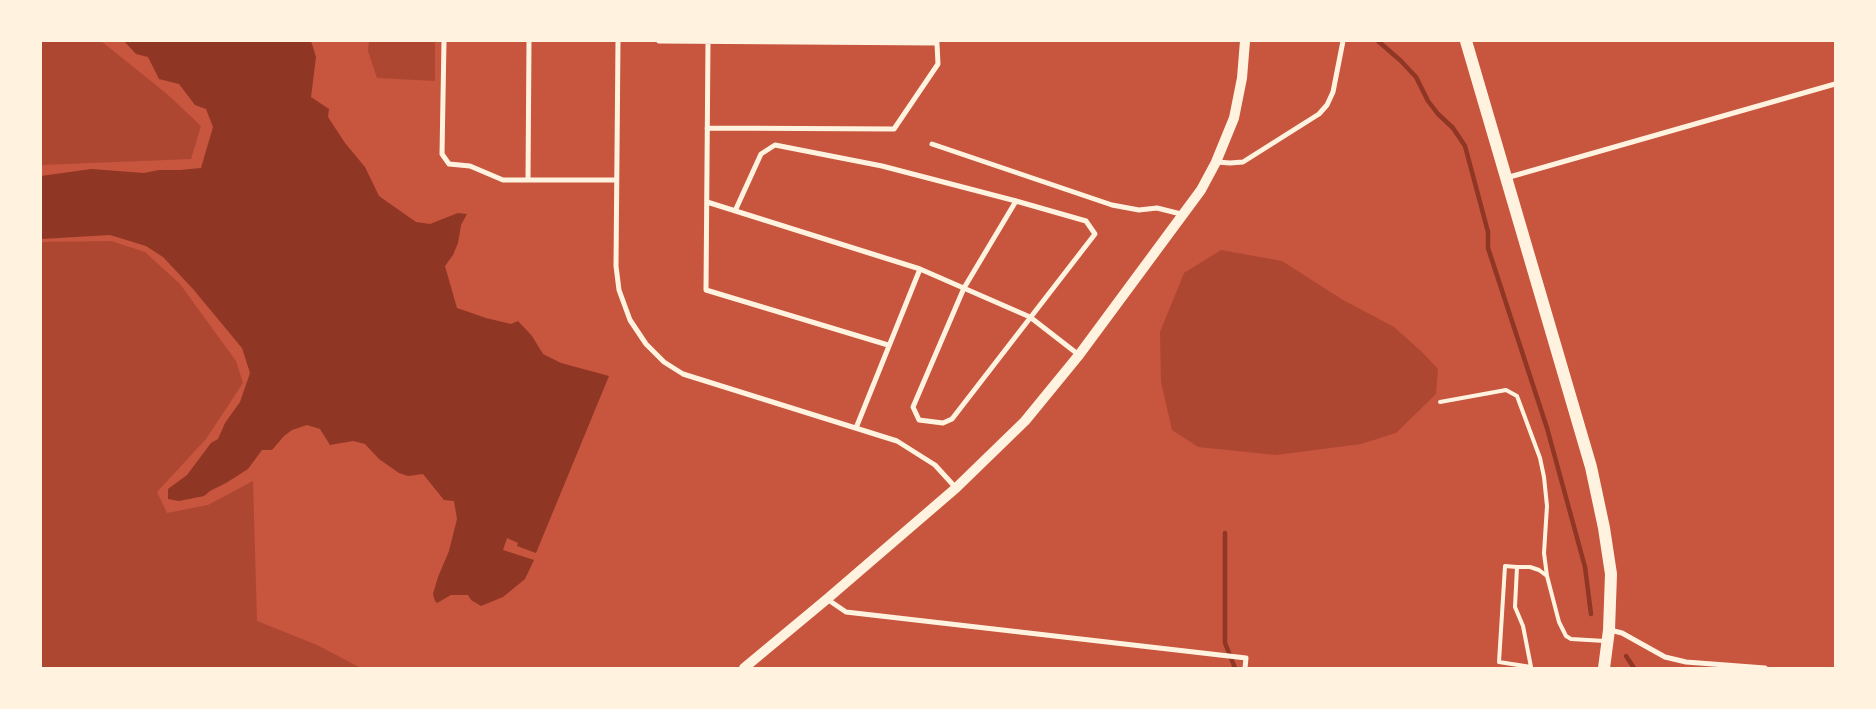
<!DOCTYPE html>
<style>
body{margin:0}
#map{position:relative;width:1876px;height:709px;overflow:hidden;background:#c8553d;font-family:Inter,sans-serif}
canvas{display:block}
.frame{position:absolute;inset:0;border:42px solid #fff3e0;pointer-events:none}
</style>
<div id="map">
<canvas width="1876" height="709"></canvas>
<div class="frame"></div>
</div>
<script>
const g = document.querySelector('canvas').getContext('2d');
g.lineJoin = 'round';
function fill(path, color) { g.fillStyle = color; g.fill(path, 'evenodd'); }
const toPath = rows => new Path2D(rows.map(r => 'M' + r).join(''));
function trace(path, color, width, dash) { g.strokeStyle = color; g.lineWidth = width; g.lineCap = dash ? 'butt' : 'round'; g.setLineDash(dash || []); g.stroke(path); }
const green = toPath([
 [41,41,101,41,167,94,201,126,191,159,41,165],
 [369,41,435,41,435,81,377,78,368,51],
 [111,241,145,252,180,284,236,361,243,383,206,439,157,492,167,513,208,505,253,481,257,621,317,645,361,668,41,668,41,242],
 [1221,250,1282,261,1343,300,1394,327,1422,352,1438,369,1436,394,1396,433,1361,444,1276,455,1198,447,1172,430,1161,382,1160,332,1184,273]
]);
const water = toPath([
 [124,41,311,41,316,57,311,97,329,109,328,117,345,143,365,167,379,196,416,222,430,224,458,213,467,214,461,225,458,243,453,255,445,266,457,308,486,318,511,324,518,321,532,336,543,354,561,363,609,376,536,553,517,546,518,543,507,538,503,550,534,560,525,579,503,597,481,606,471,600,468,595,451,595,437,603,435,601,433,594,438,577,449,551,457,519,454,501,444,500,423,474,408,476,399,473,379,459,365,444,353,441,330,445,320,429,307,425,292,430,284,436,272,450,262,450,248,469,226,483,210,491,204,496,179,501,168,499,168,489,187,475,211,443,218,439,225,423,240,402,250,373,242,348,193,289,163,257,146,246,110,235,41,239,41,176,91,169,144,173,159,170,180,170,201,168,213,127,206,109,195,105,179,84,159,79,148,57,136,54]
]);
const stream = toPath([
 [1378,41,1401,61,1416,77,1428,101,1438,114,1453,128,1465,146,1488,232,1488,248,1547,428,1585,567,1591,614],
 [1225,533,1225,643,1235,668],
 [1626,656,1634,668]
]);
const service = toPath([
 [1440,402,1506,390,1517,396,1540,458,1544,477,1547,506,1544,553,1547,576],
 [1517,567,1505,566,1499,662,1531,667,1523,626,1515,607,1517,567,1530,567,1539,570,1547,576,1559,622,1566,636,1571,639,1605,641]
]);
const minor = toPath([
 [444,41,442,154,449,164,470,166,503,180,616,180],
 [618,41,616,266,619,290,630,320,646,344,664,362,683,374,897,441,935,465,956,488],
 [659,41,937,43],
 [708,41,706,290,888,345],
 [707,128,894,129,938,64,937,44],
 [932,144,1112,205,1139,210,1157,208,1181,214],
 [1217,162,1230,163,1243,162,1319,114,1327,105,1333,92,1343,41],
 [1506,178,1835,84],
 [528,180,529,41],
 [707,202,920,269,1030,317,1079,355],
 [735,211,761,154,775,145,882,166,1016,201,1086,221,1095,234,952,419,943,423,919,420,913,407,964,288,1016,201],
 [856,428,920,269],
 [827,599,846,612,1246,658,1245,668],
 [1610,630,1622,633,1665,657,1686,662,1765,668]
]);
const secondary = toPath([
 [744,668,827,599,956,488,1025,421,1079,355,1201,190,1216,162,1234,118,1242,78,1245,41]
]);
const primary = toPath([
 [1466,41,1591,467,1604,528,1611,574,1609,630,1604,668]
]);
fill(green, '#ae4732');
fill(water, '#8f3625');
trace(stream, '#8f3625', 4.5);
trace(service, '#fff3e0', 4);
trace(minor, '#fff3e0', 5);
trace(secondary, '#fff3e0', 10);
trace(primary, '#fff3e0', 12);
</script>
